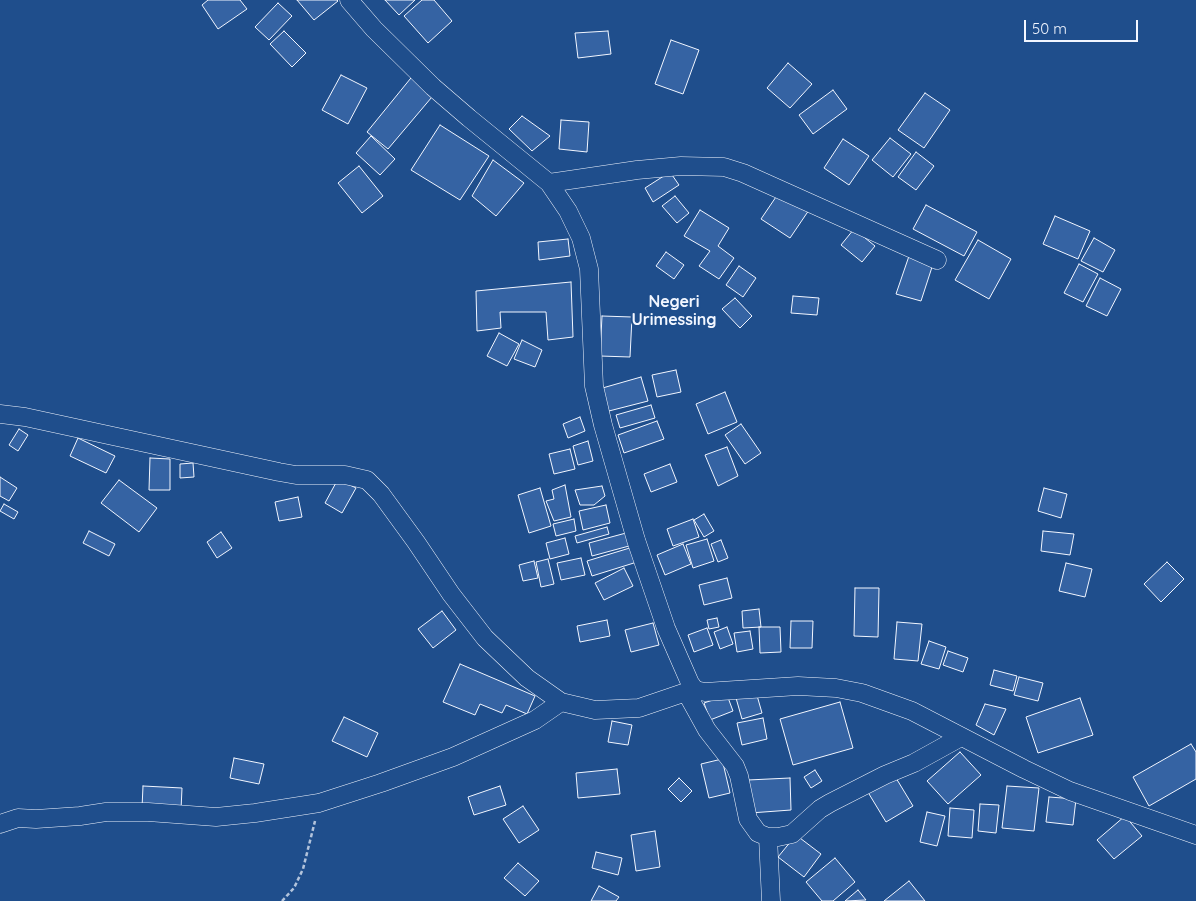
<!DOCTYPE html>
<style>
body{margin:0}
#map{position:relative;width:1196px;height:901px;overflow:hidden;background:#1f4e8c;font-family:Quicksand,sans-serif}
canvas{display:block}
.scale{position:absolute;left:1024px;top:20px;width:114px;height:22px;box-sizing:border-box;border:2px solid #f2f6ff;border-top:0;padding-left:6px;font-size:15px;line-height:18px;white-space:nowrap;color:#f2f6ff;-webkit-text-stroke:4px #1f4e8c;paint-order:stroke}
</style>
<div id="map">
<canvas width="1196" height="901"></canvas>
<div class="scale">50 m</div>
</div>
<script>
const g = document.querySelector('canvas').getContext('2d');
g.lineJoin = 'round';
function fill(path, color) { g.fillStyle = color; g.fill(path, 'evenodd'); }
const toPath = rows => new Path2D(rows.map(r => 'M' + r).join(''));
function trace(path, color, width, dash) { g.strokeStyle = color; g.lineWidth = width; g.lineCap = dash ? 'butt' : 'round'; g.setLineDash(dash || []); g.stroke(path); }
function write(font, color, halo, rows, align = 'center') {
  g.font = font + ' Quicksand,sans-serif'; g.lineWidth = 4; g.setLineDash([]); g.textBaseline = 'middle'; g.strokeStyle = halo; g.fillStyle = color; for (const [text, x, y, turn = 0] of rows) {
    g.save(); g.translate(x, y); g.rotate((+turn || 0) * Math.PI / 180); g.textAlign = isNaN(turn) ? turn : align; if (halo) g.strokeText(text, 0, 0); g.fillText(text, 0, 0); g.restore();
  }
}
const building = toPath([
 [208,0,240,0,247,9,218,29,202,5,208,0],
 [297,0,337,0,338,1,314,20,297,0],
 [385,0,415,0,399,15,385,0],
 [422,0,434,0,452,21,428,43,404,16,422,0],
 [278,3,292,16,269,40,255,27,278,3],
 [284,31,306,53,292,67,270,44,284,31],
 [608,31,611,54,578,58,575,33,608,31],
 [671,40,699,50,683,94,655,84,671,40],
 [788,63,812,84,790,108,767,88,788,63],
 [415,73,437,91,388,149,367,132,415,73],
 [341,75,367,88,348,124,322,110,341,75],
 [833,90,847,109,813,134,799,115,833,90],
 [925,93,950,110,924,148,898,130,925,93],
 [522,116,550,136,532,151,509,129,522,116],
 [561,120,589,122,587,152,559,149,561,120],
 [440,125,489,156,460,200,411,170,440,125],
 [371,136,395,159,380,175,356,153,371,136],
 [890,138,911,154,893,177,872,160,890,138],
 [843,139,869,156,849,185,824,168,843,139],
 [916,152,934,166,916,190,898,177,916,152],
 [493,160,524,183,496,216,472,196,493,160],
 [359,166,383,196,362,213,338,183,359,166],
 [670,172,679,185,653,202,645,188,670,172],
 [780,191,809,210,790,238,761,219,780,191],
 [675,196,689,213,677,223,662,206,675,196],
 [926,205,977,232,964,256,913,229,926,205],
 [700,210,729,228,718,246,734,258,719,279,699,266,710,251,684,236,700,210],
 [1055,216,1090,231,1078,259,1043,244,1055,216],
 [854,229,875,246,862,262,841,245,854,229],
 [1094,238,1115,250,1103,272,1081,261,1094,238],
 [568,239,570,256,539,260,538,242,568,239],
 [978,240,1011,259,989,299,955,280,978,240],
 [666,252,684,265,674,279,656,266,666,252],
 [909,256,933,264,921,301,896,294,909,256],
 [1079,264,1098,274,1083,302,1064,293,1079,264],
 [739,266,756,278,743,297,726,285,739,266],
 [1100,278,1121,289,1107,316,1086,306,1100,278],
 [571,282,573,337,548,340,546,312,500,312,501,328,477,331,476,291,571,282],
 [793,296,819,298,817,315,791,313,793,296],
 [735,298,752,316,740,328,722,309,735,298],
 [602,316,632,317,630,357,600,356,602,316],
 [499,333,519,344,507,366,487,356,499,333],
 [522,340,542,350,535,367,514,359,522,340],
 [676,370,681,392,657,397,652,375,676,370],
 [641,377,648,401,605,412,599,389,641,377],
 [725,392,737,422,708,434,696,404,725,392],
 [651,405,655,418,620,428,616,415,651,405],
 [580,417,585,431,568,438,563,424,580,417],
 [657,421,664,439,624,453,618,435,657,421],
 [741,424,761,453,745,464,725,435,741,424],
 [19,429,28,435,18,451,9,445,19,429],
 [78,438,115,456,106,473,70,456,78,438],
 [588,441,593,461,578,465,573,446,588,441],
 [727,447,738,476,718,486,705,455,727,447],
 [570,449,575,469,554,474,549,454,570,449],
 [150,458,170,459,170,490,149,490,150,458],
 [193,463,194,477,180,478,180,464,193,463],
 [670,464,677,482,651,492,644,474,670,464],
 [0,477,17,488,9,501,0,496,0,477],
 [338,479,356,488,342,513,325,503,338,479],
 [119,480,157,508,139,532,101,503,119,480],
 [565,485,571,517,554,521,546,501,554,499,552,490,565,485],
 [602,486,605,496,594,505,580,505,575,490,602,486],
 [540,488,551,526,529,533,518,495,540,488],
 [1044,488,1067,494,1061,518,1038,511,1044,488],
 [298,497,302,517,279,521,275,502,298,497],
 [4,504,18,512,14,519,0,511,4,504],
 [606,505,610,523,583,530,579,511,606,505],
 [704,514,714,531,704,537,694,520,704,514],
 [574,519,576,531,556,536,553,524,574,519],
 [693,519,699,537,673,546,667,529,693,519],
 [607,527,609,534,577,543,575,536,607,527],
 [89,531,115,544,109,556,83,543,89,531],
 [1043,531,1074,534,1070,555,1041,551,1043,531],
 [221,532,232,548,217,558,207,542,221,532],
 [626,533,629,546,592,556,589,543,626,533],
 [565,538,569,554,550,559,546,543,565,538],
 [707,539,714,561,693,568,686,545,707,539],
 [721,540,728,558,718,562,711,544,721,540],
 [683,544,691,564,665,575,657,555,683,544],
 [633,547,637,562,592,576,587,561,633,547],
 [581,558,585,575,561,580,557,563,581,558],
 [548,559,554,584,541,587,536,562,548,559],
 [534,561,538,578,523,581,519,565,534,561],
 [1167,562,1184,579,1161,602,1144,584,1167,562],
 [1066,563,1092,569,1085,597,1059,591,1066,563],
 [624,568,633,586,604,600,595,583,624,568],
 [727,578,732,598,704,605,699,585,727,578],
 [855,588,879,588,878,637,854,636,855,588],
 [759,609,761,627,743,628,742,611,759,609],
 [442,611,456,630,433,648,418,629,442,611],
 [717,618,719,627,709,629,707,620,717,618],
 [607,620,610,636,580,642,577,626,607,620],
 [791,621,813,621,812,648,790,648,791,621],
 [897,622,922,624,918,661,894,659,897,622],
 [653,623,659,645,631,652,625,630,653,623],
 [727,627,733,644,720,649,714,632,727,627],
 [759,627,780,627,781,652,760,653,759,627],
 [707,628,713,645,694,652,688,635,707,628],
 [750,631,753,649,737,652,734,633,750,631],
 [929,641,946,647,939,669,921,664,929,641],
 [948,651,968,658,963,672,943,665,948,651],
 [460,664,535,696,527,714,506,705,502,713,480,704,475,715,443,702,460,664],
 [994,670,1017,676,1013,691,990,685,994,670],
 [1019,677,1043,683,1038,701,1014,695,1019,677],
 [756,692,762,713,742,719,736,698,756,692],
 [727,695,733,711,710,720,704,703,727,695],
 [1080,698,1093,735,1038,753,1026,717,1080,698],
 [840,702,853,748,793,765,780,719,840,702],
 [985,704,1006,709,994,735,976,725,985,704],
 [344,717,378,733,367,757,332,741,344,717],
 [763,718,767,739,742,745,737,723,763,718],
 [612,721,632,725,628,745,608,742,612,721],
 [1191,744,1196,752,1196,779,1149,806,1133,777,1191,744],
 [960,752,981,775,948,804,927,781,960,752],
 [234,758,264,764,259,784,230,778,234,758],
 [722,759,730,793,709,798,701,764,722,759],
 [617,769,620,794,578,798,576,773,617,769],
 [815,770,822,781,811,788,804,777,815,770],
 [893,773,913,806,886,822,866,789,893,773],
 [679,778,692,791,681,802,668,789,679,778],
 [790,778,791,810,750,813,748,780,790,778],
 [143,786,182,788,181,810,142,808,143,786],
 [500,786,506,805,474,815,468,797,500,786],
 [1007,786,1039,788,1034,831,1002,828,1007,786],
 [1049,797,1076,799,1073,825,1046,822,1049,797],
 [980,804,999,805,996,833,978,831,980,804],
 [523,806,539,830,519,843,503,819,523,806],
 [950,808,974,810,972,838,948,836,950,808],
 [927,812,945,816,937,846,920,842,927,812],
 [1125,816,1142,836,1114,859,1097,840,1125,816],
 [655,831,660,867,636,871,631,835,655,831],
 [796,835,821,854,804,877,778,857,796,835],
 [596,852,622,858,618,875,592,868,596,852],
 [835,858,855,882,833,901,822,901,806,882,835,858],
 [518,863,539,881,525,896,504,878,518,863],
 [909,881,925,901,884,901,909,881],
 [599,886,619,897,616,901,591,901,599,886],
 [858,890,866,900,845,901,858,890]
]);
const path = toPath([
 [282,901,294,888,303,869,315,821]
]);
const minor = toPath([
 [349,0,374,29,433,87,469,118,549,183,568,211,581,238,589,269,594,386,603,425,636,540,666,628,690,683,695,690,705,692,798,686,836,688,862,693,912,711,1024,769,1070,791,1196,835],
 [549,183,637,170,681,166,724,167,743,173,937,260],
 [0,414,25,417,279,472,296,475,345,475,367,480,381,494,416,542,451,594,485,638,527,678,561,702,595,710,639,708,686,692,695,690],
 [686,692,707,730,735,766,739,776,748,819,758,833,768,837,778,837,792,834,820,809,830,803,885,775,914,763,961,737],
 [0,824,18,818,36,819,80,816,106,812,148,812,216,817,255,813,319,803,381,783,453,757,535,720,561,702],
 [768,837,771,901]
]);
const quarterNames = [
 ["Negeri",674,302],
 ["Urimessing",674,320]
];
fill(building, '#3563a3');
trace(building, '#f2f6ff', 1);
trace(minor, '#f2f6ff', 19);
trace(path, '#b3c4dc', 2.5, [4, 2.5]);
trace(minor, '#1f4e8c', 18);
write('bold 16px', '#f2f6ff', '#1f4e8c', quarterNames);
</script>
